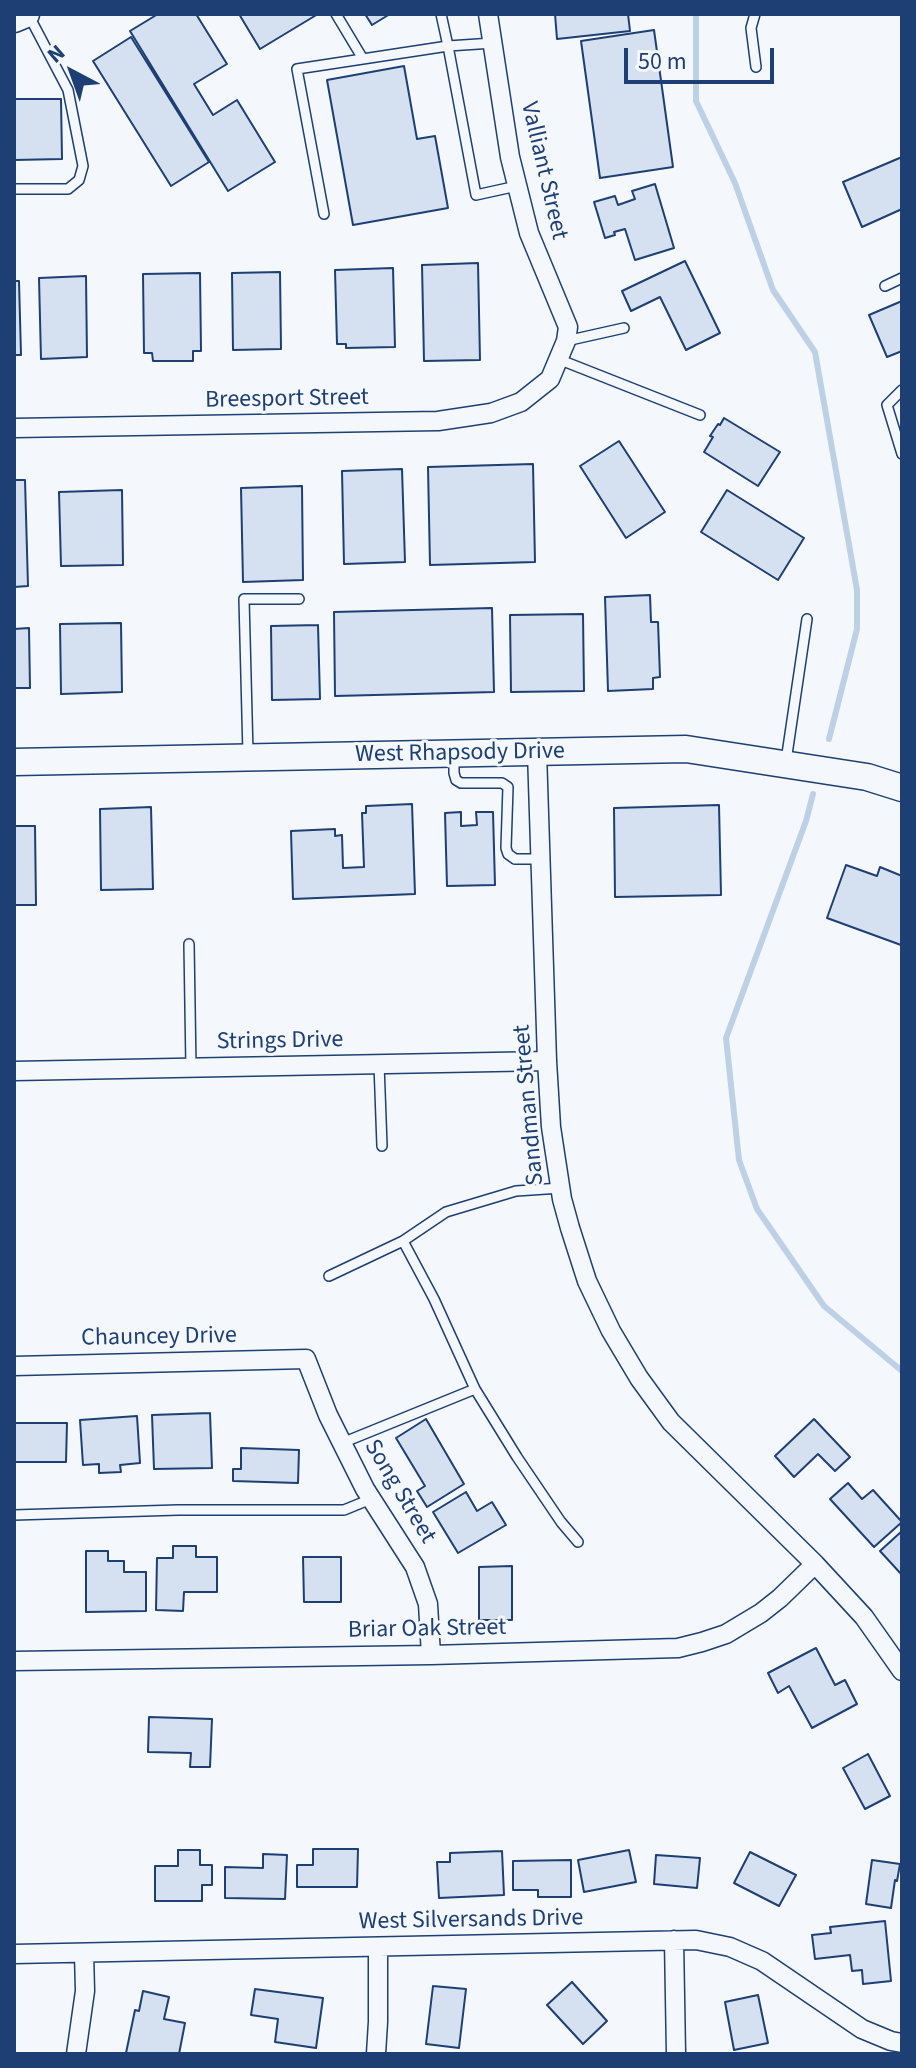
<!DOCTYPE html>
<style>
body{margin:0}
#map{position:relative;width:916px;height:2068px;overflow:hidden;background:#f4f7fb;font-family:"Source Sans 3",sans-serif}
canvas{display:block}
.frame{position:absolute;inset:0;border:16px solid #1d3f73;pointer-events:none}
.north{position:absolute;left:32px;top:32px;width:80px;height:80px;-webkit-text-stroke:6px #f4f7fb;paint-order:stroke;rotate:319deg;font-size:22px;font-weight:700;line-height:32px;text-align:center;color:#1d3f73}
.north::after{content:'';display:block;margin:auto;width:28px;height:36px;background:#1d3f73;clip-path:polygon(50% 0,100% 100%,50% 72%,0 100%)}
.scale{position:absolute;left:624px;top:48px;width:150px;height:36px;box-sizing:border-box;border:4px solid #1d3f73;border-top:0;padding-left:10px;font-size:24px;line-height:28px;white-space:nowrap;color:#1d3f73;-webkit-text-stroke:6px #f4f7fb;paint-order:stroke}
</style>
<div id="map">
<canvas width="916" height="2068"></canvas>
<div class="frame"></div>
<div class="north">N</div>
<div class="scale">50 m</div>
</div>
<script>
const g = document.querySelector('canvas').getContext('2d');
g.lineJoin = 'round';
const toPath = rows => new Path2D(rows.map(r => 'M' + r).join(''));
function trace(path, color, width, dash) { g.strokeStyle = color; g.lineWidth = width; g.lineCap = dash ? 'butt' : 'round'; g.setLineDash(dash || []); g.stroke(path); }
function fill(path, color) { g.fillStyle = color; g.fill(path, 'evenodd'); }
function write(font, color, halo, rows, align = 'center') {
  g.font = font + ' "Source Sans 3",sans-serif'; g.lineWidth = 6; g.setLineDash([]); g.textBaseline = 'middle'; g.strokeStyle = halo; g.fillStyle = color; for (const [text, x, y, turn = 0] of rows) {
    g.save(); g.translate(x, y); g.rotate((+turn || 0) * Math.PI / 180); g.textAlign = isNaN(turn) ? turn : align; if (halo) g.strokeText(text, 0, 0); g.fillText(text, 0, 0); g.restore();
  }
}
const stream = toPath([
 [696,14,696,101,735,183,773,290,815,352,857,590,857,629,829,739],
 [813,794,806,821,726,1038,739,1160,757,1209,824,1306,902,1371]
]);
const building = toPath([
 [158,14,196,14,227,64,194,84,213,115,237,100,275,162,228,191,130,31,158,14],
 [239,14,318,14,260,49,239,14],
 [365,14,390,14,372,25,365,14],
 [555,14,628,14,630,31,557,39,555,14],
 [654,30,673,167,600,178,581,41,654,30],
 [131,37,209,162,171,186,93,61,131,37],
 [404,66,417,139,435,136,448,208,353,225,327,80,404,66],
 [14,99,61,99,62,159,14,160,14,99],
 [902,157,902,209,862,227,843,182,902,157],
 [655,184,674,248,635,260,625,229,614,232,615,235,605,238,594,202,615,196,618,205,635,199,632,191,655,184],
 [685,261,720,333,686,350,660,297,631,311,622,291,685,261],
 [478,263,480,360,424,361,422,265,478,263],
 [393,268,395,347,346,348,346,344,337,344,335,270,393,268],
 [280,272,281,349,233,350,232,273,280,272],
 [200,273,201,351,193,351,193,361,153,361,152,353,144,353,143,274,200,273],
 [86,276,87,357,41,359,39,278,86,276],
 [14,281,19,281,21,355,14,355,14,281],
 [902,301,902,351,887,357,869,315,902,301],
 [724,418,780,452,758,486,704,452,713,437,710,436,718,424,720,425,724,418],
 [619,441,665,512,626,538,580,466,619,441],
 [533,464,535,562,430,565,428,467,533,464],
 [402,469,405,562,344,564,342,471,402,469],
 [14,480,25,480,28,586,14,587,14,480],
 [302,486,303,580,243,582,241,488,302,486],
 [122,490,123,565,61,566,59,492,122,490],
 [727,490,804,538,778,580,701,532,727,490],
 [650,595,651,622,658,622,660,677,653,678,653,689,608,691,605,597,650,595],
 [492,608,494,692,335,696,334,612,492,608],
 [583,614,584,691,511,692,510,615,583,614],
 [121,623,122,692,61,694,60,624,121,623],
 [318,625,320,699,272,700,271,626,318,625],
 [29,628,30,688,14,688,14,629,29,628],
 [412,804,415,894,293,899,291,831,335,829,335,836,342,835,343,868,364,867,362,813,366,813,366,806,412,804],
 [719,805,721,895,615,897,614,808,719,805],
 [151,807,153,889,101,890,100,809,151,807],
 [461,812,461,826,477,825,476,812,493,812,495,885,447,886,445,813,461,812],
 [14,826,35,826,36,905,14,905,14,826],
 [846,865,877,876,880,867,902,876,901,945,827,918,846,865],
 [210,1413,212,1468,154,1469,152,1415,210,1413],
 [137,1416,140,1463,120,1465,121,1472,99,1473,99,1464,83,1465,80,1420,137,1416],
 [426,1419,464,1484,427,1507,417,1491,425,1486,396,1438,426,1419],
 [814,1419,850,1457,835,1471,818,1454,794,1477,775,1456,814,1419],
 [14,1423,67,1423,66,1462,14,1462,14,1423],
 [241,1448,299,1450,298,1483,233,1481,233,1469,241,1469,241,1448],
 [848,1483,862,1499,873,1490,902,1522,874,1547,830,1499,848,1483],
 [466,1492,477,1511,492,1502,506,1525,458,1553,433,1512,466,1492],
 [902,1531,902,1575,880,1551,902,1531],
 [173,1546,196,1546,196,1557,217,1557,217,1592,184,1592,183,1611,156,1610,157,1558,173,1558,173,1546],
 [86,1551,108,1551,108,1561,124,1561,124,1572,146,1572,146,1611,86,1612,86,1551],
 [303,1557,341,1557,341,1602,304,1602,303,1557],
 [512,1566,512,1620,479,1620,479,1567,512,1566],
 [816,1648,835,1685,845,1680,857,1704,812,1728,789,1686,778,1693,768,1673,816,1648],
 [149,1717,212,1719,210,1767,190,1767,191,1753,148,1752,149,1717],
 [868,1754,890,1796,865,1809,843,1768,868,1754],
 [313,1849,358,1849,357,1887,297,1887,297,1865,313,1865,313,1849],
 [178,1850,200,1850,200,1865,212,1865,212,1885,202,1885,202,1901,155,1901,155,1866,178,1866,178,1850],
 [629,1850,636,1882,584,1892,578,1860,629,1850],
 [502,1851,504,1895,439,1898,437,1862,450,1862,450,1853,502,1851],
 [750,1852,796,1875,779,1906,734,1883,750,1852],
 [263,1854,287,1855,285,1899,225,1898,225,1867,263,1868,263,1854],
 [656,1855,700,1858,697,1888,654,1884,656,1855],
 [571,1860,571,1897,538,1897,538,1890,513,1890,513,1861,571,1860],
 [872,1860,900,1864,897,1881,895,1880,891,1908,866,1904,872,1860],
 [885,1921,891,1981,863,1984,862,1970,852,1971,850,1955,815,1959,812,1935,831,1933,830,1927,885,1921],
 [572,1982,607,2021,583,2044,547,2005,572,1982],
 [433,1986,466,1989,459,2048,426,2044,433,1986],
 [255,1989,323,1998,316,2048,275,2042,278,2019,251,2015,255,1989],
 [143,1991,169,1997,164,2019,185,2023,179,2054,126,2053,135,2010,139,2011,143,1991],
 [758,1995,768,2043,734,2050,725,2002,758,1995]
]);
const lane = toPath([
 [336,14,363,59],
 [755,14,751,28,756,67],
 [493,43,448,46,476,195,517,186],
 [14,189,68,189,79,180,83,166,68,90,28,14],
 [324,214,297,69,448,46,441,14],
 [885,286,902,278],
 [566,341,624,328],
 [558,359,700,415],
 [902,390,887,405,902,454],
 [248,754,244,599,299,599],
 [454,755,454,773,456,780,461,783,502,783,508,787,506,848,508,854,515,859,540,859],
 [786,761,807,619],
 [189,944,191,1068],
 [379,1064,382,1146],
 [329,1276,403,1241],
 [475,1389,517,1457,561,1522,578,1542],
 [342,1443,475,1389,434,1299,403,1241,446,1212,516,1191,561,1188],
 [14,1515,178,1510,344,1510,371,1499]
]);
const street = toPath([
 [14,428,438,421,491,413,521,402,550,379,566,341,568,327,529,233,510,157,488,14],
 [537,752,547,1061,551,1127,562,1199,570,1228,587,1281,611,1331,639,1378,671,1422,815,1564,864,1617,902,1671],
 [14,1071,547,1061],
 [14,1366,306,1359,328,1415,365,1489,415,1567,428,1604,431,1655],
 [14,1661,431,1655,678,1648,702,1642,726,1634,761,1613,780,1598,815,1564],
 [674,1940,676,2054],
 [14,1954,696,1940,730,1947,762,1961,862,2029,891,2041,902,2043],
 [76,2054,85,1991,84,1953],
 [376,2054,378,2022,378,1948]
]);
const secondary = toPath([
 [14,19,26,14],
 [14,762,686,749,867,777,902,788]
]);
const streetNames = [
 ["Valliant Street",543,171,77],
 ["Breesport Street",287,400,-1],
 ["West Rhapsody Drive",460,754,-1],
 ["Strings Drive",280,1042,-1],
 ["Sandman Street",530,1105,-95],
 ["Chauncey Drive",159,1338,-1],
 ["Song Street",399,1492,59],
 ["Briar Oak Street",427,1630,-1],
 ["West Silversands Drive",471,1921,-1]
];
trace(stream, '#bed0e5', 6);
fill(building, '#d5e0f0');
trace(building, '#1d3f73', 2);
trace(lane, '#1d3f73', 12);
trace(street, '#1d3f73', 21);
trace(secondary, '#1d3f73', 29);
trace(lane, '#f4f7fb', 9);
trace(street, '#f4f7fb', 18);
trace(secondary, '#f4f7fb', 26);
write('24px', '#1d3f73', '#f4f7fb', streetNames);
</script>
